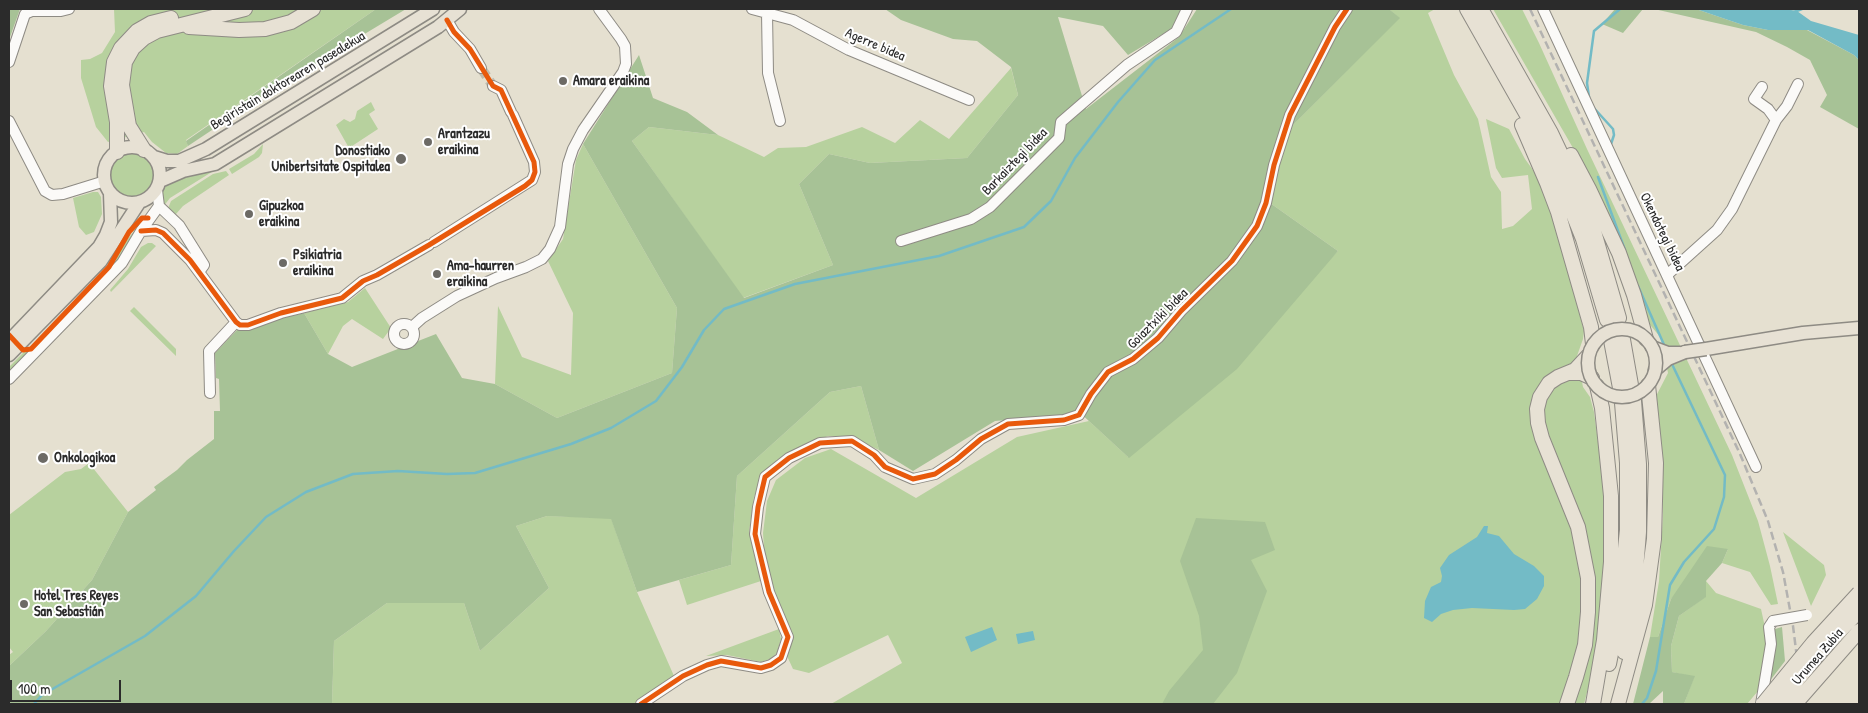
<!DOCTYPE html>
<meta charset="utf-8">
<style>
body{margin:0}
#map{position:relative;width:1868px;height:713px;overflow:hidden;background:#e5e0d0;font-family:"Patrick Hand",sans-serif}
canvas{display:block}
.frame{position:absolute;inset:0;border:10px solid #2b2b2b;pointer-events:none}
.scale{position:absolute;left:10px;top:680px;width:111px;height:22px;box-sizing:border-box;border:2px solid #2b2b2b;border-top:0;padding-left:6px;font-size:15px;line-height:18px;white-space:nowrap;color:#2b2b2b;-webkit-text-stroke:4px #fff;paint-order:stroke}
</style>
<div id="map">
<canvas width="1868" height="713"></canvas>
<div class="frame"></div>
<div class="scale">100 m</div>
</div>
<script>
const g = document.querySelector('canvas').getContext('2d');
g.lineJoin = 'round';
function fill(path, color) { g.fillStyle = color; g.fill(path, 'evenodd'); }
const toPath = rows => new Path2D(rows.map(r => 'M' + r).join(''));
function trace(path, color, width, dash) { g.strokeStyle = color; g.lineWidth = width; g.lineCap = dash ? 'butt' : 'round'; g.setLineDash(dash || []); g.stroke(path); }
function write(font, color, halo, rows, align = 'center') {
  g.font = font + ' "Patrick Hand",sans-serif'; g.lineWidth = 4; g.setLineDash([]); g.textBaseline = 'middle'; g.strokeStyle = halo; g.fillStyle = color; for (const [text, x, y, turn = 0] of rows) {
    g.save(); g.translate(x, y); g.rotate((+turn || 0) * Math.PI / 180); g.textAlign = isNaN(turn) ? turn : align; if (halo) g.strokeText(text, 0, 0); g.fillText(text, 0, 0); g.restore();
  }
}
const green = toPath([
 [114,9,376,9,186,140,188,146,177,154,166,153,152,142,144,132,108,142,96,127,81,78,81,60,90,59,102,53,115,32],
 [1389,9,1435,9,1428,13,1454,75,1478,119,1491,177,1501,192,1502,229,1513,226,1532,209,1528,175,1502,178,1496,168,1486,119,1509,129,1525,159,1541,181,1552,209,1584,331,1583,339,1577,356,1583,387,1590,397,1594,412,1603,480,1606,529,1605,597,1594,665,1584,704,831,704,902,663,888,635,809,673,793,669,787,656,792,637,778,604,765,563,763,533,767,501,776,480,805,458,831,449,916,498,1017,437,1089,421,1128,457,1338,251,1263,198,1279,139,1399,18],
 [1493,9,1522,9,1539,43,1587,149,1732,455,1758,521,1770,566,1778,604,1771,605,1750,572,1722,563,1728,549,1671,599,1658,637,1650,637,1659,581,1663,515,1662,456,1654,400,1668,373,1661,338,1646,320,1592,181],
 [1011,68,1018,95,967,158,870,163,829,154,799,184,833,265,743,298,632,141,649,127,718,135,764,157,778,148,806,147,862,127,895,143,920,120,949,139],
 [371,102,375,110,369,114,378,129,349,148,336,125,344,119,350,122,355,119,357,111],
 [263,144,262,153,259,157,232,174,229,169,254,154],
 [583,144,677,308,672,373,557,418,495,384,498,306,522,357,571,375,573,313,548,261,563,239,576,160],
 '110 175a22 22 0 1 1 44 0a22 22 0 1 1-44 0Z',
 [215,170,170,198,163,207,161,195,166,185,180,178],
 [226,171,229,175,183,206,176,214,177,219,167,211,171,201,213,174],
 [93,192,98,192,101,197,102,214,94,232,86,235,79,227,73,198],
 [142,221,146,221,132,239,112,269,9,375,9,367,25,351,32,349,42,339,111,269,123,245],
 [148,243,152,243,156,246,111,292,110,290,128,269,141,247],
 [365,288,391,328,383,339,352,319,343,326,328,354,304,313,348,302],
 [134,307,176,349,176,356,130,311],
 [861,386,879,450,851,437,828,436,803,446,764,473,754,497,749,532,761,581,687,605,679,580,731,565,737,476,830,392],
 [89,463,128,512,92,580,46,631,9,666,9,655,13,652,9,647,9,515,65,472,81,469],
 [547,516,611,518,637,592,674,676,633,704,332,704,334,641,387,603,464,603,480,651,549,588,516,526],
 [1783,532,1824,565,1826,575,1811,606],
 [1706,581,1716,593,1761,609,1768,641,1758,691,1747,704,1684,704,1694,677,1672,672,1671,646,1679,616,1705,597],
 [779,629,781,639,777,653,770,659,761,662,727,655,706,656]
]);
const forest = toPath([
 [9,9,20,9,9,40],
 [376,9,406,9,275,88,188,146,186,141],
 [885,9,1181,9,1173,28,1128,55,1103,26,1058,17,1086,109,1179,37,1197,9,1389,9,1400,18,1279,139,1263,198,1338,251,1237,369,1129,458,1077,410,1066,415,995,421,913,471,879,450,861,386,830,392,737,476,731,565,637,592,611,519,547,516,516,526,549,588,480,651,464,603,387,603,334,641,332,704,9,704,9,666,46,631,92,580,128,512,156,490,154,487,177,470,187,460,214,439,214,411,220,411,219,379,216,378,215,353,238,329,246,330,257,324,304,313,328,354,352,367,436,334,462,378,495,384,557,418,672,373,677,308,583,144,639,55,653,98,687,112,718,135,649,127,632,141,744,298,833,265,799,184,829,154,870,163,967,158,1018,95,1011,67,977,41,953,39,901,20],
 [1615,9,1643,9,1623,33,1602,24],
 [1654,9,1696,9,1743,25,1768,30,1807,30,1854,55,1859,60,1859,129,1820,107,1827,95,1810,60,1787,47,1756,32],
 [1196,518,1265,522,1275,550,1251,560,1267,591,1237,673,1213,704,1162,704,1169,691,1203,650,1199,616,1180,561],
 [1707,546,1728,549,1722,563,1706,581,1706,597,1679,616,1671,646,1672,672,1695,676,1684,704,1663,704,1663,691,1649,704,1633,704,1650,637,1658,637,1671,599],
 [1782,627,1785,661,1769,682,1775,647,1775,629]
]);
const water = toPath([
 [1696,9,1785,9,1797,11,1811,21,1859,35,1859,60,1854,55,1808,30,1768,30,1743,25],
 [1484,526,1488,526,1487,533,1499,536,1514,554,1534,566,1544,576,1544,586,1537,599,1525,609,1514,610,1472,608,1453,610,1441,614,1432,622,1424,618,1425,601,1431,587,1441,582,1442,576,1440,568,1449,555,1477,537],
 [992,627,997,640,971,652,965,637],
 [1033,631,1035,640,1018,644,1016,634]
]);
const stream = toPath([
 [1794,12,1802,9],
 [1589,97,1587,83,1594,31,1620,9],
 [1593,107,1613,129,1614,135,1611,144],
 [1598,177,1625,250],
 [1638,286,1665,347],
 [34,704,42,695,145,636,196,596,234,551,266,517,306,492,353,474,398,471,447,474,475,473,571,444,611,428,656,401,682,367,704,330,724,309,795,284,939,256,1024,227,1051,201,1075,158,1118,102,1155,60,1231,9],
 [1642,704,1647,698,1656,671,1670,585,1684,562,1714,529,1724,497,1725,475,1671,362]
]);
const minorTunnel = toPath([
 [481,68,493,86]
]);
const minor = toPath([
 [752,9,793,20,849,50,969,100],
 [1543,9,1756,467],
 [767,13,768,73,780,121],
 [447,20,454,32,470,49,481,68],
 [9,62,25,14,32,11,61,11,69,9],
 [493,86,501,90,511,112],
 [1762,87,1754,99,1768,109,1776,120],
 [9,121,45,191,52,195,63,194,105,181],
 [159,206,179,225,204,265,199,272],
 [141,231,156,230,163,233,190,260,236,322,240,325,248,325,281,313,342,298,363,281,377,275,429,245],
 [901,241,971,219,990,207,1059,138,1061,122,1127,65,1176,32,1187,9],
 [434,242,532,180,535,172,534,162,513,115],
 [1667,275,1717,230,1732,209,1776,120,1787,106,1798,84],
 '394 334a10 10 0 1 1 20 0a10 10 0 1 1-20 0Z',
 [412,327,422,318,457,296,496,278,526,267,542,259,550,249,560,227,568,164,573,149,583,130,623,72,626,64,625,46,621,39,599,9],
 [9,379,122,263,141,231,159,206,157,190],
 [210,393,209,351,236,322],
 [641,704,683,676,707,665,721,661,761,668,771,665,781,658,788,637,769,592,755,534,758,507,765,477,789,458,820,443,852,441,874,455,885,467,913,479,935,474,956,460,981,439,1008,424,1064,420,1079,415,1091,394,1108,372,1133,359,1158,338,1181,311,1232,261,1257,226,1266,203,1274,165,1290,115,1335,27,1347,9],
 [1761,704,1771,644,1769,627,1773,621]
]);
const major = toPath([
 '104 175a28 28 0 1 1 56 0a28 28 0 1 1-56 0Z',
 [154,157,167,161,179,161,206,149,433,9],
 [160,181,183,171,215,164,438,27,460,9],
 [9,341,99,247,106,235,111,222,110,193],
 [1652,347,1668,353,1680,353],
 [1706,349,1803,333,1859,328],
 [9,355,101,261,139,203],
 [1655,370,1668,359,1685,352]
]);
const highway = toPath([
 [1467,9,1540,138,1559,179,1583,239,1607,320],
 [1481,9,1551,133,1570,173,1595,235,1619,318],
 [189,27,239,30,265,29,291,22,313,9],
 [1522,125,1547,183,1558,212,1591,327,1593,344],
 [144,150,129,126,122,85,125,62,133,48,144,38,157,31,245,9],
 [117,152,117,122,111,86,114,62,121,48,137,31,151,23,171,18],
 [1571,155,1589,189,1619,253,1634,295,1646,339],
 [1622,334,1631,385],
 [1610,335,1620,388],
 [1569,373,1581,373,1592,378],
 [1624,652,1634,596,1639,532,1639,464,1634,401],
 [1609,664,1617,623,1627,530,1627,463,1622,403],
 [1567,704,1576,677,1585,645,1588,612,1588,578,1578,527,1542,438,1538,423,1537,409,1540,397,1549,383,1558,377,1575,370,1588,356],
 [1593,704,1604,640,1611,562,1611,496,1602,408,1597,386],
 [1618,704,1645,605,1654,539,1656,463,1648,385]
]);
const rail = toPath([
 [1530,9,1740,454,1768,521,1783,572,1793,626,1797,658,1799,704]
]);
const minorBridge = toPath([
 [1773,621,1807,615]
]);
const majorBridge = toPath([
 '1588 363a34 34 0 1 1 68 0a34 34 0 1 1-68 0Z',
 [1685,352,1706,349]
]);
const highwayBridge = toPath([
 [1763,704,1813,643,1859,593],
 [1778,704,1819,653,1859,611],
 [1795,704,1859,631]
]);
const cycleway = toPath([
 [141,231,156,230,163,233,190,260,236,322,240,325,248,325,281,313,342,298,363,281,377,275,429,245,525,186,532,180,535,172,534,162,501,90,493,86,470,49,454,32,447,20],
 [9,335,23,350,31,349,109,267,129,232,142,218,148,218],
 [641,704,683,676,707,665,721,661,761,668,771,665,781,658,788,637,769,592,755,534,758,507,765,477,789,458,820,443,852,441,874,455,885,467,913,479,935,474,956,460,981,439,1008,424,1064,420,1079,415,1091,394,1108,372,1133,359,1158,338,1181,311,1232,261,1257,226,1266,203,1274,165,1290,115,1335,27,1347,9]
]);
const markers = [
 [563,81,5,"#6c6a65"],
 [428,142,5,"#6c6a65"],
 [401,159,6,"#6c6a65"],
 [249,214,5,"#6c6a65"],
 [283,263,5,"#6c6a65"],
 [437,274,5,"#6c6a65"],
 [43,458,6,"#6c6a65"],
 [24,604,5,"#6c6a65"]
];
const streetNames = [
 ["Agerre bidea",875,45,23],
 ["Begiristain doktorearen pasealekua",288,81,-31],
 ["Barkaiztegi bidea",1015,162,-46],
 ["Okendotegi bidea",1662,232,64],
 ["Goiaztxiki bidea",1158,319,-45],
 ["Urumea Zubia",1818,657,-49]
];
const poiNames = [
 ["Amara eraikina",573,81],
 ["Arantzazu",438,134],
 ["eraikina",438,150],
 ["Donostiako",390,151,"right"],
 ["Unibertsitate Ospitalea",390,167,"right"],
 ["Gipuzkoa",259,206],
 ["eraikina",259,222],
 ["Psikiatria",293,255],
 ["eraikina",293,271],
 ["Ama-haurren",447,266],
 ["eraikina",447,282],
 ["Onkologikoa",54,458],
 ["Hotel Tres Reyes",34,596],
 ["San Sebastián",34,612]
];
fill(green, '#b7d19e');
fill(forest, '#a7c296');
fill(water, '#73bbc6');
trace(stream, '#73bbc6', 2.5);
trace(minorTunnel, '#c0bcaf', 10, [10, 5]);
trace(minor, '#8e8b84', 12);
trace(major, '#8e8b84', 15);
trace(highway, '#8e8b84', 16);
trace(minor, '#fbfaf8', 10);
trace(major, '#e7e1d4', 12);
trace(highway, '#e7e1d4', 14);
trace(rail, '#b3b2b0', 2.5, [8, 4]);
trace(minorBridge, '#8e8b84', 12, []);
trace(majorBridge, '#8e8b84', 15, []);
trace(highwayBridge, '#8e8b84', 16, []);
trace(minorBridge, '#fbfaf8', 10);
trace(majorBridge, '#e7e1d4', 12);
trace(highwayBridge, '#e7e1d4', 14);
trace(cycleway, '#e8590c', 5);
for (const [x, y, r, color] of markers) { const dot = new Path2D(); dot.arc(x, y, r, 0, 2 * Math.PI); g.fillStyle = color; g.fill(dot); trace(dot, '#fff', 2); }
write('14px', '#2b2b2b', '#fff', streetNames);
write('bold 14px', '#2b2b2b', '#fff', poiNames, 'left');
</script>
